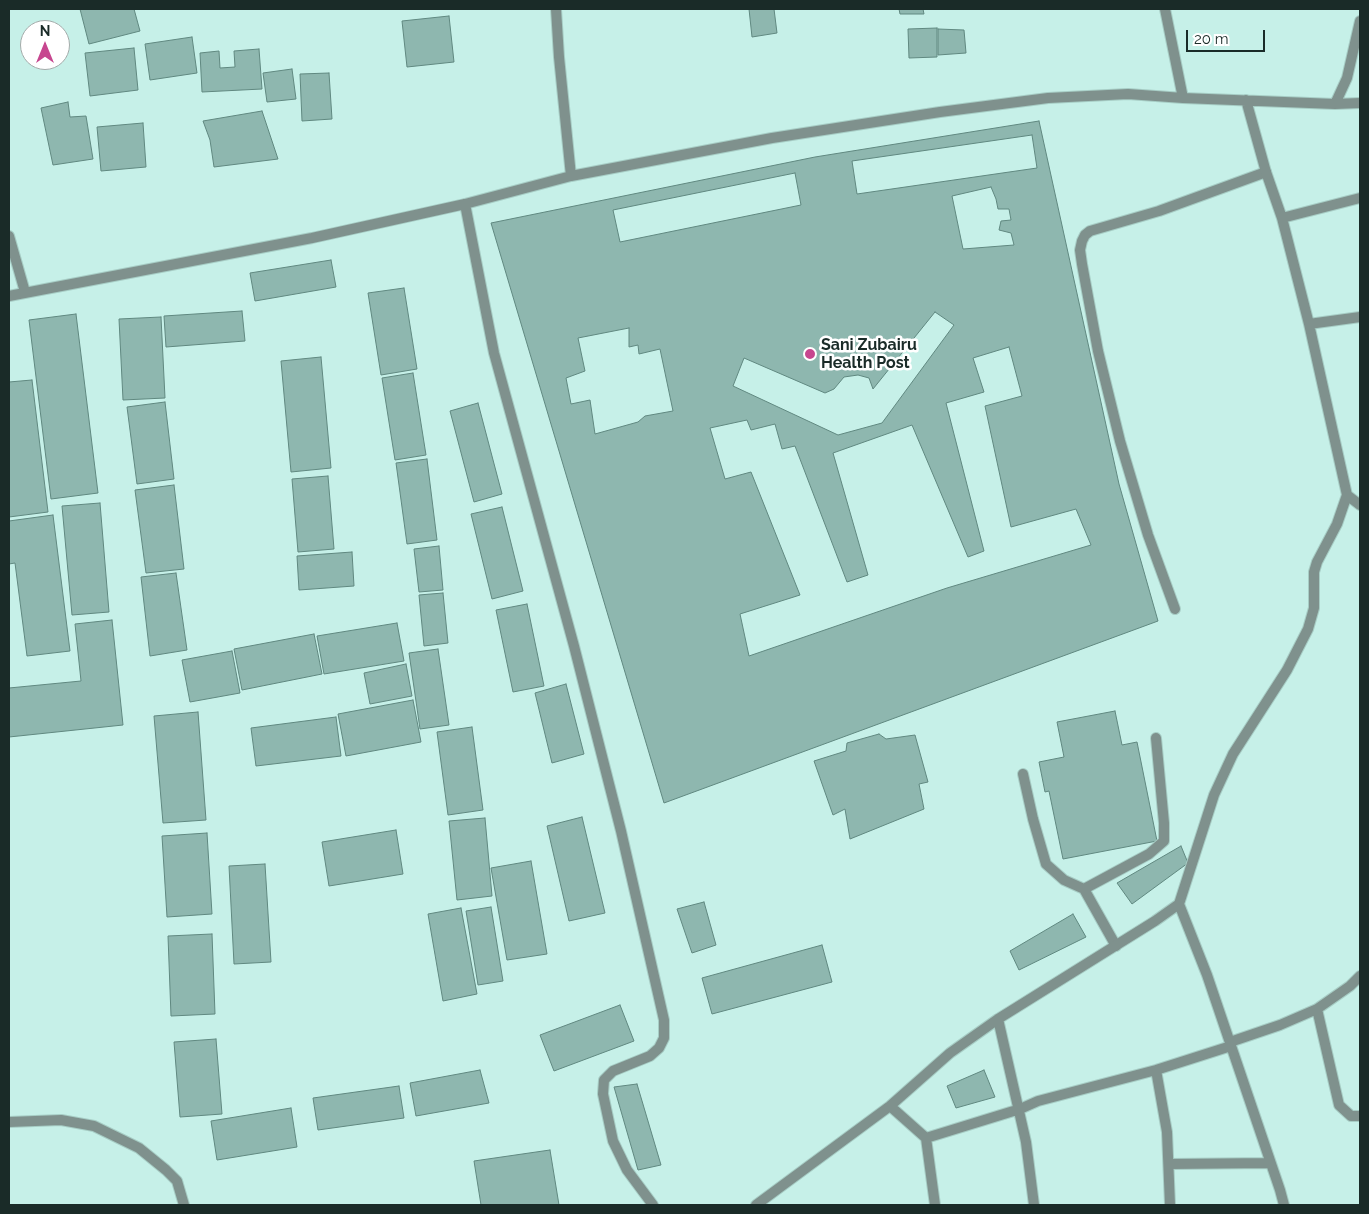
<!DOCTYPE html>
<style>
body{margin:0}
#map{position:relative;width:1369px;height:1214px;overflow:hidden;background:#c6f0e8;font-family:Raleway,sans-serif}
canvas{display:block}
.frame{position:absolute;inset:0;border:10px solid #1a2b28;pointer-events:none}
.north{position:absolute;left:20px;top:20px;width:50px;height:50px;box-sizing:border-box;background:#fff;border:1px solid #a3aaa9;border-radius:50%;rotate:0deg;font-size:14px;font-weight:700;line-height:20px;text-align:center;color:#1a2b28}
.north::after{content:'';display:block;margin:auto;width:18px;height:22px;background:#c7468f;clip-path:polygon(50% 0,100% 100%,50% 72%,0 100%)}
.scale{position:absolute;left:1186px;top:30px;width:79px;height:22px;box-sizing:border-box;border:2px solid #1a2b28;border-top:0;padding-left:6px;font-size:15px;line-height:18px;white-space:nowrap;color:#1a2b28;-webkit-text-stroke:4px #fff;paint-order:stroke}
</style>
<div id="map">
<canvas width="1369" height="1214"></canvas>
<div class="frame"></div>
<div class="north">N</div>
<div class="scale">20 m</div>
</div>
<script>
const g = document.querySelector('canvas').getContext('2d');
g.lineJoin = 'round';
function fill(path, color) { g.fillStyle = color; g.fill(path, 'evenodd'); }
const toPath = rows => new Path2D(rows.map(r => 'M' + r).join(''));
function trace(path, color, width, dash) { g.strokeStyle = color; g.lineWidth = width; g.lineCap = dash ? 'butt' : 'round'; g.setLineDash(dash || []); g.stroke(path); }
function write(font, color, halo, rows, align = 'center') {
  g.font = font + ' Raleway,sans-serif'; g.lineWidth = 5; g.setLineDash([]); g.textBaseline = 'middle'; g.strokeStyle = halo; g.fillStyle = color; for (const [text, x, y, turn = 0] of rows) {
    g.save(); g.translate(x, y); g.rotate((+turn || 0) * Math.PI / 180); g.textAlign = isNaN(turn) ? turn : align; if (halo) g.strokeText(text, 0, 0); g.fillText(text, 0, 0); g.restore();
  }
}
const building = toPath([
 [80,9,134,9,140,31,89,44,80,9],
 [749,9,774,9,777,33,752,37,749,9],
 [899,9,923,9,924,14,900,14,899,9],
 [449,16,454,62,407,67,402,21,449,16],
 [937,28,937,57,909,58,908,29,937,28],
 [938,29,964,30,966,53,938,55,938,29],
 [192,37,197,73,150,80,145,44,192,37],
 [134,48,138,90,90,96,85,53,134,48],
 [259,49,262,89,202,92,200,53,219,51,220,68,235,67,234,51,259,49],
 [292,69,296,99,267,102,263,73,292,69],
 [329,73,332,119,302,121,300,74,329,73],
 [68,102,70,117,86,116,93,159,53,165,41,108,68,102],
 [262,111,278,159,214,167,210,140,203,121,262,111],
 [1039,121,1119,484,1158,621,664,803,491,223,815,157,1039,121],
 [143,123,146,167,101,171,97,127,143,123],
 [1032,135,1037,168,857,194,852,161,1032,135],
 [795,173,801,205,620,242,613,210,795,173],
 [991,187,996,199,998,209,1009,209,1011,220,1001,221,999,230,1011,233,1014,245,963,249,952,196,991,187],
 [331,260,336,287,255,301,250,273,331,260],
 [404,288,417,369,381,375,368,293,404,288],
 [242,311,245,341,166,347,164,316,242,311],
 [935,312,954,325,882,423,838,435,733,386,744,358,825,393,834,389,844,377,858,375,869,378,873,389,935,312],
 [76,314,98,493,51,499,29,320,76,314],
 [161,317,165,398,123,400,119,319,161,317],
 [629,328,629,347,638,345,639,354,660,349,673,411,645,416,638,422,595,434,590,400,571,404,566,378,585,371,578,338,629,328],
 [1009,347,1022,396,985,406,1011,527,1076,509,1091,545,947,588,749,656,740,614,800,595,751,472,725,479,710,428,747,420,751,430,775,424,782,449,795,446,847,582,868,575,833,453,912,425,968,557,984,551,946,403,984,392,973,358,1009,347],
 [321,357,331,468,291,472,281,361,321,357],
 [413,373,426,455,395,460,382,378,413,373],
 [32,380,48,512,9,517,9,382,32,380],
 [165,402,174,479,137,484,127,407,165,402],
 [478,403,502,494,474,502,450,411,478,403],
 [427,459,437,540,407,544,396,463,427,459],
 [328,476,334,549,298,552,292,479,328,476],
 [174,485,184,569,146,573,135,490,174,485],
 [100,503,109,612,72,615,62,506,100,503],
 [502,507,523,591,492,599,471,514,502,507],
 [53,515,70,651,27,656,15,563,9,564,9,521,53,515],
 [439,546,443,590,419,592,414,549,439,546],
 [352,552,354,586,299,590,297,556,352,552],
 [176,573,187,650,150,656,141,577,176,573],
 [443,593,448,643,424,646,419,595,443,593],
 [527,604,544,686,513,692,496,610,527,604],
 [112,620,123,725,9,737,9,688,81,681,75,624,112,620],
 [397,623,404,661,324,674,317,636,397,623],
 [314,634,322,674,242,690,234,649,314,634],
 [438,649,449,725,420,729,409,653,438,649],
 [232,651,240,693,190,702,182,660,232,651],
 [406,664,412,696,370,704,364,673,406,664],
 [566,684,584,754,552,763,535,693,566,684],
 [413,700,421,742,346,756,338,714,413,700],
 [1115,711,1122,745,1137,742,1157,841,1063,859,1049,791,1045,792,1039,762,1064,757,1057,722,1115,711],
 [198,712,206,820,163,823,154,716,198,712],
 [336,717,341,756,256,766,251,728,336,717],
 [472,727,483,810,448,815,437,732,472,727],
 [879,734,886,739,915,735,928,782,919,784,924,809,850,839,845,809,833,815,814,761,846,751,847,743,879,734],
 [582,817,605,913,569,921,547,826,582,817],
 [485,818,492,896,457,900,449,821,485,818],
 [396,830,403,874,329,886,322,842,396,830],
 [207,833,212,914,167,917,162,836,207,833],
 [1181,846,1188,863,1132,904,1117,883,1181,846],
 [531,861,547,954,507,960,491,868,531,861],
 [265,864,271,962,234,964,229,866,265,864],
 [704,902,716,945,692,953,677,909,704,902],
 [491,907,503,981,478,985,466,911,491,907],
 [461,908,477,994,443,1001,428,914,461,908],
 [1073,914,1086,937,1019,970,1010,951,1073,914],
 [212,934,215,1014,171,1016,168,936,212,934],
 [822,945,832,982,712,1014,702,978,822,945],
 [620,1005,634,1041,554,1071,540,1035,620,1005],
 [216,1039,222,1114,180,1117,174,1042,216,1039],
 [480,1070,489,1103,416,1116,410,1083,480,1070],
 [984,1070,995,1097,956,1108,947,1086,984,1070],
 [637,1084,661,1165,638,1170,614,1087,637,1084],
 [399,1086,404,1118,318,1130,313,1098,399,1086],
 [291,1108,297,1147,217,1160,211,1121,291,1108],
 [550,1150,559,1205,481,1205,474,1161,550,1150]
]);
const service = toPath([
 [1175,609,1148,535,1120,441,1098,351,1082,264,1080,250,1082,241,1085,235,1090,231,1159,211,1266,172],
 [1023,774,1033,819,1046,864,1064,880,1084,889,1116,946],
 [1084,889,1149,854,1164,841,1164,823,1156,738]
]);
const minor = toPath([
 [556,9,559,57,571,176],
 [1165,9,1183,98],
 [1335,104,1347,78,1360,21],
 [465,204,494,353,574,646,621,831,664,1020,664,1038,659,1048,650,1056,613,1071,604,1080,603,1094,613,1141,627,1170,653,1205],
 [1282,218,1360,198],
 [9,236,25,292],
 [9,296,312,238,465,204,571,176,772,138,940,112,1048,98,1128,94,1183,98,1335,104,1360,103],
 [1309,324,1360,317],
 [1347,495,1360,505],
 [1179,904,1207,975,1280,1190,1284,1205],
 [1317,1009,1339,1105,1351,1116,1360,1116],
 [998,1019,1026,1142,1034,1205],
 [1230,1042,1280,1025,1317,1009,1350,986,1360,976],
 [1156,1070,1167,1132,1170,1205],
 [890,1106,926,1138,935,1205],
 [9,1122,61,1120,94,1126,139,1148,166,1170,177,1181,184,1205],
 [926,1138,1020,1109,1038,1101,1156,1070,1231,1046],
 [1169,1164,1270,1163],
 [756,1205,890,1106,950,1053,998,1019,1155,921,1179,904,1214,795,1233,754,1287,670,1308,629,1314,608,1314,572,1317,562,1337,524,1347,495,1309,324,1282,218,1266,172,1246,100]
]);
const markers = [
 [810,354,6,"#c7468f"]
];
const poiNames = [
 ["Sani Zubairu",821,345],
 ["Health Post",821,363]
];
fill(building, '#8eb7af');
trace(building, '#608880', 1);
trace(service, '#a7cdc5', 12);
trace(minor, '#a7cdc5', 12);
trace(service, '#7f918d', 10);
trace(minor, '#7f918d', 10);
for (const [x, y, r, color] of markers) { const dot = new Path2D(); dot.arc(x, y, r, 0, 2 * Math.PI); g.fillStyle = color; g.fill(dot); trace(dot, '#fff', 2); }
write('bold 16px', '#1a2b28', '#fff', poiNames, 'left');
</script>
